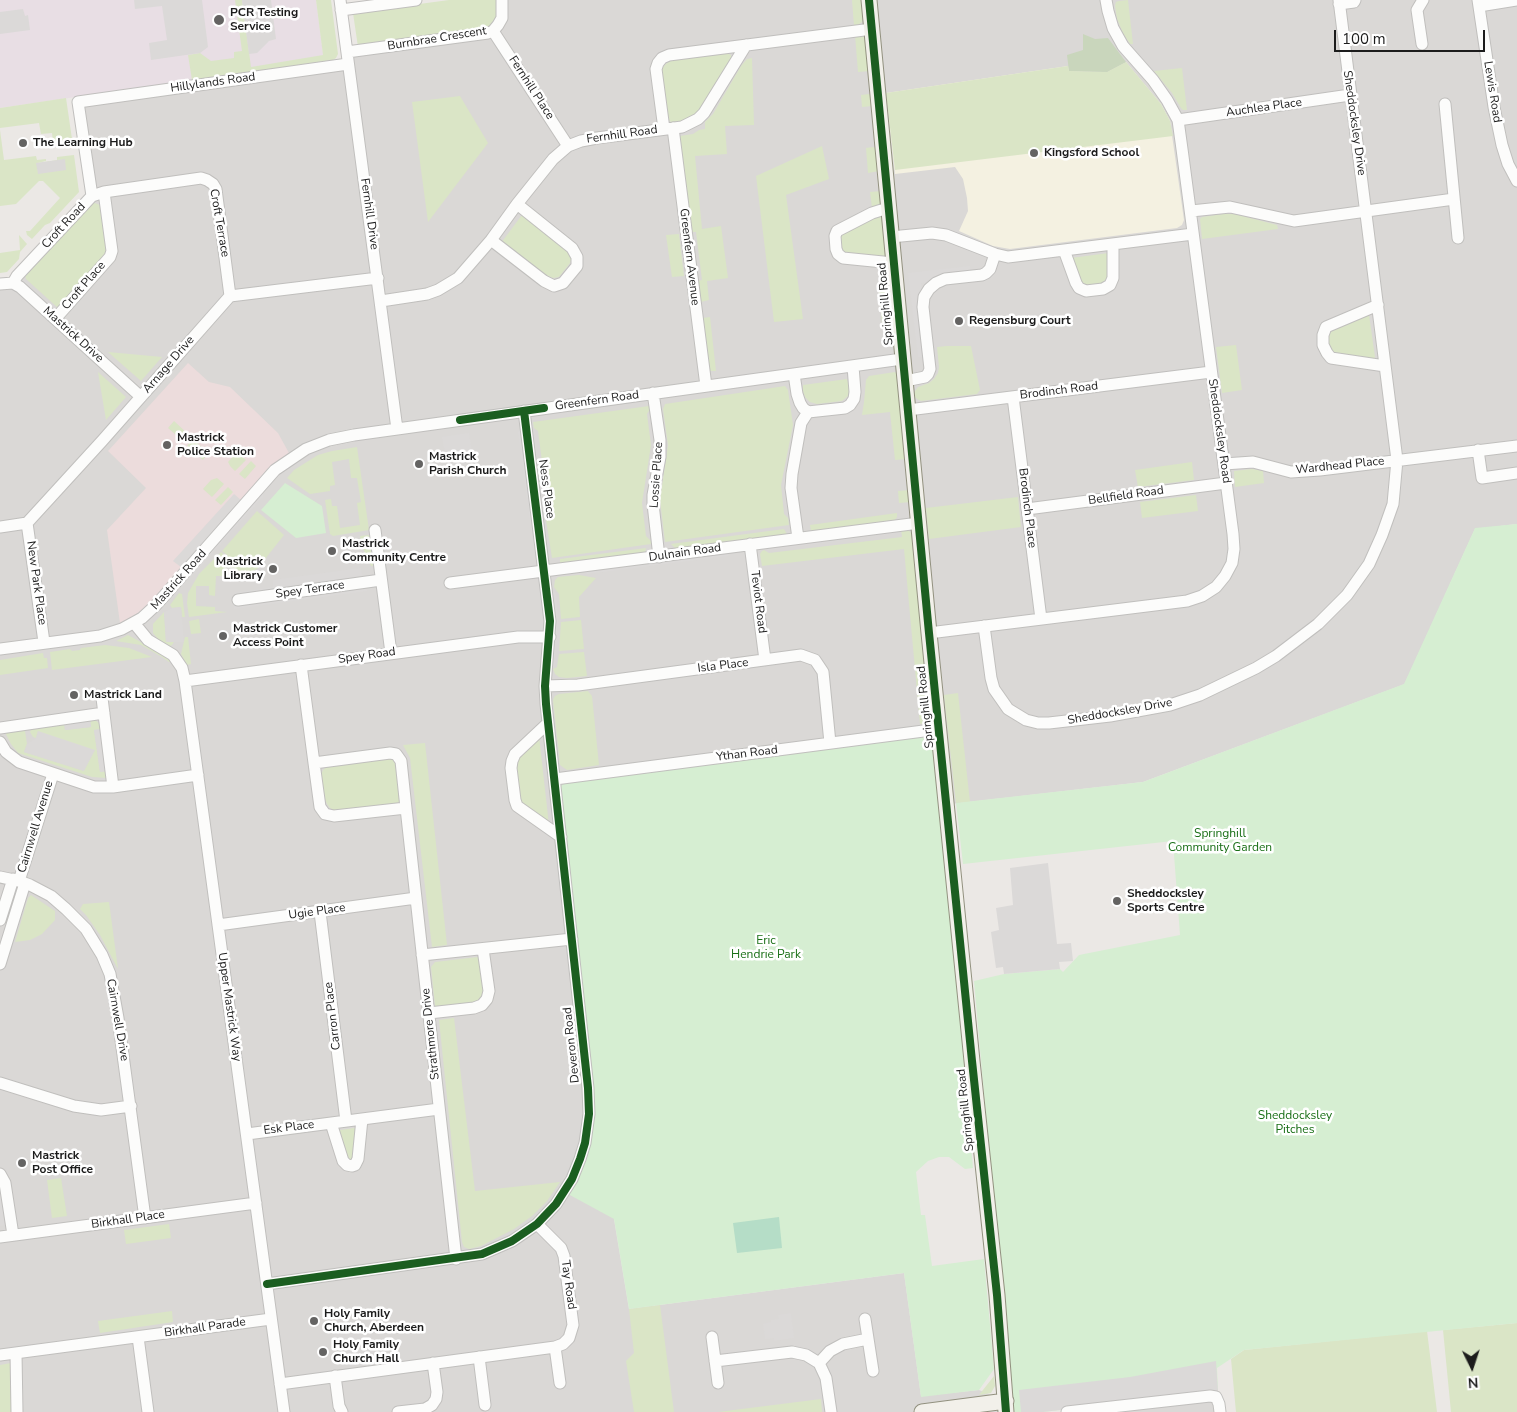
<!DOCTYPE html>
<style>
body{margin:0}
#map{position:relative;width:1517px;height:1412px;overflow:hidden;background:#ebe8e5;font-family:"Nunito Sans",sans-serif}
canvas{display:block}
.north{position:absolute;left:1447px;top:1342px;width:50px;height:50px;-webkit-text-stroke:4px #fff;paint-order:stroke;rotate:176deg;font-size:14px;font-weight:700;line-height:20px;text-align:center;color:#1c1c1c}
.north::after{content:'';display:block;margin:auto;width:18px;height:22px;background:#1c1c1c;clip-path:polygon(50% 0,100% 100%,50% 72%,0 100%)}
.scale{position:absolute;left:1334px;top:30px;width:151px;height:22px;box-sizing:border-box;border:2px solid #1c1c1c;border-top:0;padding-left:6px;font-size:15px;line-height:18px;white-space:nowrap;color:#1c1c1c;-webkit-text-stroke:4px #fff;paint-order:stroke}
</style>
<div id="map">
<canvas width="1517" height="1412"></canvas>
<div class="north">N</div>
<div class="scale">100 m</div>
</div>
<script>
const g = document.querySelector('canvas').getContext('2d');
g.lineJoin = 'round';
function fill(path, color) { g.fillStyle = color; g.fill(path, 'evenodd'); }
const toPath = rows => new Path2D(rows.map(r => 'M' + r).join(''));
function trace(path, color, width, dash) { g.strokeStyle = color; g.lineWidth = width; g.lineCap = dash ? 'butt' : 'round'; g.setLineDash(dash || []); g.stroke(path); }
function write(font, color, halo, rows, align = 'center') {
  g.font = font + ' "Nunito Sans",sans-serif'; g.lineWidth = 5; g.setLineDash([]); g.textBaseline = 'middle'; g.strokeStyle = halo; g.fillStyle = color; for (const [text, x, y, turn = 0] of rows) {
    g.save(); g.translate(x, y); g.rotate((+turn || 0) * Math.PI / 180); g.textAlign = isNaN(turn) ? turn : align; if (halo) g.strokeText(text, 0, 0); g.fillText(text, 0, 0); g.restore();
  }
}
const residential = toPath([
 [502,0,1517,0,1517,524,1475,529,1405,684,1143,782,942,805,614,1219,629,1309,904,1273,921,1396,979,1390,1006,1401,1006,1412,0,1412,0,284,9,283,92,196,78,102,348,64,347,52],
 [1210,1396,1220,1412,1067,1412]
]);
const commercial = toPath([
 [188,363,209,382,230,387,278,433,289,453,267,469,243,501,148,605,134,616,120,623,107,530,146,488,108,451]
]);
const industrial = toPath([
 [0,0,316,0,324,61,0,108]
]);
const education = toPath([
 [1126,62,1161,104,1170,121,1184,220,1182,225,1177,228,1010,249,993,246,959,231,968,211,967,198,963,179,955,167,895,174,886,93,1068,66,1069,71,1107,72]
]);
const grass = toPath([
 [235,0,242,0,251,67,323,55,316,0,331,0,338,54,336,58,333,60,192,80,188,55,200,53,211,61,234,58,234,52,242,51],
 [449,0,497,0,498,16,488,28,358,47,353,13],
 [852,0,863,0,864,17,862,22,858,25,854,26],
 [1128,0,1133,44,1130,44,1123,33,1117,19,1115,6,1116,2,1119,1],
 [855,35,861,35,865,37,868,42,870,71,858,72],
 [726,53,731,55,732,60,701,110,696,114,677,124,672,123,668,119,661,73,663,67,667,63,672,60],
 [752,58,754,125,725,126,727,154,695,156,702,229,721,226,728,278,707,281,709,300,701,302,698,281,702,280,696,232,691,232,677,139,680,136,693,134,699,130,705,129,705,122,713,114,741,66,747,59],
 [1126,62,1161,104,1170,121,1173,136,895,170,886,93,1068,66,1069,71,1107,72],
 [1182,68,1187,110,1183,110,1181,108,1172,93,1154,71],
 [869,94,872,97,873,106,862,107,861,95],
 [460,96,488,143,428,222,412,102],
 [66,98,72,139,53,142,52,133,41,134,39,123,0,128,0,108],
 [0,130,4,160,36,156,37,160,46,159,46,161,37,163,65,159,57,160,57,157,74,155,79,192,50,223,45,225,32,239,27,235,26,231,30,231,60,198,43,181,39,181,16,204,0,206],
 [822,146,829,179,786,195,803,319,774,322,756,176],
 [873,147,877,149,879,171,868,173,866,148],
 [881,191,882,201,880,205,872,208,870,192],
 [95,203,100,205,108,251,106,256,58,308,26,279,25,275,89,205],
 [1223,214,1235,214,1277,225,1278,229,1202,239,1200,219,1202,217],
 [522,215,569,251,572,257,570,263,559,277,553,278,546,275,501,243],
 [878,215,882,216,884,221,887,251,885,255,880,258,844,252,841,249,840,236,843,231],
 [679,234,684,276,672,277,666,235],
 [19,235,27,244,20,252,19,259,7,272,0,273,0,253,20,250],
 [1109,253,1108,279,1102,284,1087,286,1081,281,1071,258],
 [890,282,892,323,882,324,878,283],
 [1369,315,1375,357,1374,359,1372,360,1333,353,1328,342,1330,333,1333,328],
 [710,317,716,371,710,371,703,318],
 [1236,345,1242,390,1222,393,1216,347],
 [947,346,971,346,980,390,977,394,921,401,917,399,914,396,915,391,918,387,929,383,934,379,938,373,939,367,937,347],
 [108,352,162,357,141,381],
 [98,372,126,397,106,420],
 [895,372,899,378,907,459,895,460,890,412,862,415,864,402,866,380,869,376],
 [847,379,850,389,848,396,842,401,817,404,810,402,805,397,803,391,803,385],
 [785,386,788,390,793,425,781,485,784,514,788,518,789,525,665,542,660,500,668,445,663,409,665,404],
 [649,406,650,409,647,414,651,445,642,503,646,536,651,541,651,544,552,558,546,520,549,514,538,431,534,428,533,422],
 [174,421,189,435,183,441,168,428],
 [193,439,208,453,203,460,187,446],
 [357,447,369,530,333,536,330,534,325,500,331,499,332,506,337,506,340,528,360,525,357,503,361,502,357,478,351,478,349,459,332,462,335,485,330,486,330,491,310,494,287,478,294,470,318,455,332,451],
 [237,452,246,460,235,471,230,466,228,462],
 [251,461,256,466,245,479,239,474],
 [1192,462,1194,480,1138,487,1135,470],
 [1252,469,1263,471,1264,483,1235,487,1234,471],
 [217,478,224,484,212,497,203,489,211,480],
 [228,487,233,492,221,505,215,500],
 [910,490,911,502,899,503,898,491],
 [1196,495,1198,511,1142,518,1140,502],
 [1018,497,1021,527,929,539,926,508],
 [257,511,284,535,258,568,251,573,235,572,235,568,227,567,227,555,222,551],
 [897,513,897,517,895,520,811,531,810,525],
 [784,529,787,534,734,542,676,549,671,544],
 [901,529,907,529,912,534,932,719,930,722,920,724,904,549,762,566,760,554,762,551,764,550,769,553,902,537],
 [369,535,373,566,371,566,361,544,360,536],
 [646,548,645,553,560,565,560,559],
 [221,552,226,556,225,572,223,572,223,576,216,576,215,596,209,595,209,586,196,586,196,606,215,607,215,611,227,612,189,617,187,603,188,593,199,574],
 [579,575,596,578,579,597,580,617,561,619,559,594,554,587,555,580,558,577],
 [179,593,182,594,185,617,182,617,181,607,172,608,170,605],
 [164,612,166,642,174,642,172,645,170,646,159,640,153,633,153,624],
 [199,619,201,633,191,634,189,621],
 [581,620,584,649,559,651,561,622],
 [128,635,166,656,172,662,169,662,162,657,141,645,116,641],
 [185,637,188,637,191,664,187,665,181,654],
 [105,645,129,648,152,657,52,670,50,652,70,649,72,651,80,650,81,648],
 [584,652,587,676,567,678,559,677,555,674,553,669,557,667,559,654],
 [43,653,44,658,47,658,48,668,0,675,0,660],
 [588,691,592,696,599,765,567,770,560,765,553,700,555,696,559,694],
 [958,693,970,802,956,803,944,695],
 [90,719,95,720,100,724,102,729,94,730,100,772,107,771,107,778,92,777,18,753,11,744,5,732,21,729,25,731,27,744,24,752,84,771,38,731,36,738,33,737,30,732,32,727,64,722,65,730,91,727],
 [539,736,549,825,518,800,516,761,519,756],
 [425,743,447,945,432,947,410,758,403,745],
 [389,758,394,759,398,765,400,802,394,804,336,811,330,808,327,804,325,799,321,775,323,770,328,766],
 [31,895,55,911,55,920,42,934,30,940,15,942,28,898],
 [109,902,118,969,100,935,86,915,80,909,83,904],
 [478,957,481,961,484,992,482,997,477,1002,439,1008,435,1006,431,967,435,962],
 [454,1018,475,1191,560,1182,547,1201,532,1216,514,1229,481,1246,469,1249,464,1247,462,1242,439,1020],
 [361,1127,358,1159,349,1166,334,1131],
 [61,1178,67,1216,52,1218,47,1180],
 [169,1224,171,1238,126,1244,124,1230],
 [660,1305,674,1412,634,1412,626,1361,634,1353,629,1309],
 [172,1311,173,1322,100,1333,98,1321],
 [1517,1323,1517,1412,1451,1412,1443,1330],
 [1427,1331,1437,1412,1236,1412,1231,1359,1244,1350],
 [11,1363,13,1412,0,1412,0,1365],
 [994,1376,995,1386,991,1393,979,1395],
 [821,1399,822,1412,718,1412]
]);
const forest = toPath([
 [1083,34,1095,39,1108,38,1126,62,1107,72,1069,71,1067,55,1083,50]
]);
const park = toPath([
 [285,483,322,506,326,533,296,538,261,510],
 [1517,524,1517,1323,1244,1350,1217,1368,1218,1391,1043,1412,1015,1412,1013,1409,1010,1387,974,981,1004,974,1060,969,1063,972,1079,955,1180,935,1173,841,963,864,956,803,1143,782,1404,684,1475,528],
 [934,734,942,805,973,1168,965,1169,949,1157,939,1157,928,1161,916,1172,921,1215,925,1215,932,1266,984,1259,994,1369,979,1390,921,1397,904,1273,629,1309,614,1219,568,1194,590,1144,560,792,561,786,566,782]
]);
const pitch = toPath([
 [779,1217,782,1248,737,1253,733,1223]
]);
const parking = toPath([
 [134,0,202,0,208,47,200,53,151,60,149,43,167,40,162,6,135,9],
 [242,0,271,0,276,39,269,41,257,53,249,54],
 [23,9,25,16,28,15,30,30,0,34,0,12],
 [65,159,66,170,38,174,36,163],
 [970,266,971,276,921,283,929,357,918,357,908,273],
 [521,427,539,560,535,557,518,432],
 [530,429,534,433,545,513,542,518],
 [469,433,474,462,447,466,442,437],
 [795,442,791,516,787,513,783,485,791,445],
 [263,492,263,497,195,573,190,573],
 [234,494,242,501,181,567,173,561],
 [900,529,897,533,768,550,764,547],
 [731,552,728,556,587,574,582,571],
 [361,568,362,577,365,576,367,591,234,609,235,593,273,587,273,580],
 [551,589,556,593,558,621,554,664,550,668],
 [181,607,184,642,166,642,164,612,172,608],
 [90,719,91,727,65,730,64,722],
 [102,729,107,771,100,772,94,730],
 [38,731,95,750,84,771,24,752,27,744,36,738],
 [1048,863,1057,944,1071,943,1073,961,1059,962,1060,969,1004,974,1003,967,996,968,991,932,999,930,996,908,1013,905,1010,868],
 [0,1185,6,1225,0,1226],
 [791,1313,794,1338,774,1341,774,1338,765,1339,763,1324,771,1322,771,1320,779,1319,778,1315],
 [360,1325,361,1336,371,1335,374,1363,350,1366,343,1360,342,1356,344,1356,342,1343,335,1344,333,1328],
 [1216,1361,1218,1391,1043,1412,1021,1412,1019,1390,1130,1377]
]);
const street = toPath([
 [340,0,397,429],
 [1478,0,1494,107,1502,145,1508,164,1517,181],
 [1339,4,1354,2,1355,0],
 [1479,6,1517,0],
 [341,10,416,0],
 [493,31,568,146],
 [1422,44,1417,10,1423,0],
 [347,52,488,33,493,31,498,25,502,18,502,0],
 [1445,104,1458,238],
 [1178,120,1350,95],
 [673,128,706,386],
 [664,129,656,69,658,63,662,58,669,55,872,29],
 [92,196,104,192,201,178,207,180,213,184,216,189,230,296],
 [888,208,872,213,837,231,835,236,836,249,838,254,843,258,893,263],
 [1191,211,1230,207,1294,221,1454,199],
 [891,237,932,233,946,235,995,254,1008,257,1193,234],
 [491,240,544,281,554,286,563,283,577,266,577,257,572,248,517,204],
 [1064,250,1076,283,1079,288,1086,291,1103,289,1110,285,1113,278,1113,244],
 [13,283,17,276,92,196,78,102,348,64],
 [0,284,13,283,20,287,141,397],
 [381,301,427,294,438,290,458,278,491,240,517,204,553,159,568,146,581,141,597,138,682,127,698,119,704,113,746,45],
 [1378,305,1326,327,1323,335,1323,345,1327,353,1331,358,1385,366],
 [55,319,110,257,112,251,104,192],
 [794,374,797,394,800,403,803,408,808,412,845,408,850,405,854,399,855,392,853,366],
 [905,381,925,377,928,374,930,369,923,307,924,297,929,289,936,283,945,279,982,275,986,273,990,269,995,254],
 [653,393,660,440,660,457,653,495,653,504,659,557],
 [1013,397,1041,619],
 [908,410,1211,372],
 [1478,450,1482,478,1517,473],
 [1224,464,1253,462,1291,472,1320,470,1517,446],
 [1027,509,1226,483],
 [27,523,44,642],
 [0,527,27,523,102,441,230,296,378,278],
 [375,530,391,653],
 [798,538,791,488,792,474,801,423,808,412],
 [750,544,765,660],
 [450,583,919,523],
 [238,600,381,580],
 [134,623,148,640,173,655,182,668,185,681,284,1412],
 [984,626,991,678,994,689,1008,709,1026,720,1038,723,1049,723,1110,716,1170,705,1200,695,1256,668,1276,656,1318,624,1347,595,1369,564,1382,535,1393,504,1397,460,1339,0],
 [929,633,1187,601,1202,596,1216,587,1225,576,1232,563,1234,549,1233,534,1182,149,1178,120,1167,100,1153,80,1123,46,1113,28,1108,11,1106,0],
 [0,649,100,636,122,629,142,618,156,605,275,470,306,449,329,440,354,435,902,359],
 [301,665,314,763,320,807,325,814,334,816,406,808,401,761,396,754,390,753,314,763],
 [185,681,518,637,550,637],
 [545,686,578,685,801,655,815,660,823,672,830,743],
 [102,698,113,787],
 [548,723,515,754,512,761,511,768,515,800,517,806,561,837],
 [0,728,104,713],
 [0,742,6,752,19,762,94,787,113,787,198,775],
 [555,779,939,729],
 [406,808,456,1259],
 [0,877,19,881,30,885,51,896,66,909,86,929,102,955,110,974,118,1018,145,1218],
 [19,881,53,774],
 [320,912,346,1121],
 [0,920,13,879],
 [218,925,416,898],
 [422,955,572,939],
 [0,964,25,883],
 [429,1013,474,1008,482,1005,487,999,489,991,483,949],
 [0,1083,74,1106,101,1110,131,1106],
 [331,1123,343,1161,347,1165,352,1166,355,1165,358,1159,362,1119],
 [247,1134,439,1109],
 [0,1174,5,1183,13,1235],
 [0,1237,256,1203],
 [267,1284,482,1254,512,1241,537,1224,556,1204,572,1179,580,1159,585,1143,589,1114,588,1088,546,704,545,686,550,621,524,411],
 [865,1319,873,1371],
 [138,1337,148,1412],
 [712,1337,718,1383],
 [555,1347,560,1383],
 [16,1353,17,1412],
 [0,1355,271,1319],
 [479,1357,485,1405],
 [715,1361,792,1352,806,1355,819,1363,826,1378,831,1412],
 [819,1363,830,1351,843,1344,868,1339],
 [335,1376,339,1406,342,1412],
 [280,1384,555,1347,563,1344,569,1338,573,1325,564,1256,561,1248,537,1224],
 [398,1412,425,1409,432,1405,436,1399,437,1392,433,1363],
 [1067,1412,1210,1396,1216,1397,1219,1404,1220,1412]
]);
const secondary = toPath([
 [869,0,929,633,972,1061,997,1295,1006,1412],
 [922,1412,1006,1401]
]);
const cycleway = toPath([
 [869,0,929,633,972,1061,997,1295,1006,1412],
 [460,420,544,408],
 [267,1284,482,1254,512,1241,537,1224,556,1204,572,1179,580,1159,585,1143,589,1114,588,1088,546,704,545,686,550,621,524,411]
]);
const markers = [
 [219,20,6,"#646362"],
 [23,143,5,"#646362"],
 [1034,153,5,"#646362"],
 [959,321,5,"#646362"],
 [167,445,5,"#646362"],
 [419,464,5,"#646362"],
 [332,551,5,"#646362"],
 [273,569,5,"#646362"],
 [223,636,5,"#646362"],
 [74,695,5,"#646362"],
 [1117,901,5,"#646362"],
 [22,1163,5,"#646362"],
 [314,1321,5,"#646362"],
 [323,1352,5,"#646362"]
];
const poiNames = [
 ["PCR Testing",230,13],
 ["Service",230,27],
 ["The Learning Hub",33,143],
 ["Kingsford School",1044,153],
 ["Regensburg Court",969,321],
 ["Mastrick",177,438],
 ["Police Station",177,452],
 ["Mastrick",429,457],
 ["Parish Church",429,471],
 ["Mastrick",342,544],
 ["Community Centre",342,558],
 ["Mastrick",263,562,"right"],
 ["Library",263,576,"right"],
 ["Mastrick Customer",233,629],
 ["Access Point",233,643],
 ["Mastrick Land",84,695],
 ["Sheddocksley",1127,894],
 ["Sports Centre",1127,908],
 ["Mastrick",32,1156],
 ["Post Office",32,1170],
 ["Holy Family",324,1314],
 ["Church, Aberdeen",324,1328],
 ["Holy Family",333,1345],
 ["Church Hall",333,1359]
];
const streetNames = [
 ["Burnbrae Crescent",437,39,-9],
 ["Hillylands Road",213,83,-8],
 ["Fernhill Place",531,88,57],
 ["Lewis Road",1492,92,81],
 ["Auchlea Place",1264,108,-8],
 ["Sheddocksley Drive",1354,123,82],
 ["Fernhill Road",622,135,-8],
 ["Fernhill Drive",369,214,82],
 ["Croft Terrace",219,223,80],
 ["Croft Road",64,226,-47],
 ["Greenfern Avenue",689,257,83],
 ["Croft Place",84,286,-49],
 ["Springhill Road",886,304,-95],
 ["Mastrick Drive",73,335,42],
 ["Arnage Drive",169,365,-49],
 ["Brodinch Road",1059,391,-7],
 ["Greenfern Road",597,401,-8],
 ["Sheddocksley Road",1219,431,82],
 ["Wardhead Place",1340,466,-6],
 ["Lossie Place",657,475,-86],
 ["Ness Place",546,489,82],
 ["Bellfield Road",1126,496,-8],
 ["Brodinch Place",1027,508,83],
 ["Dulnain Road",685,553,-8],
 ["Mastrick Road",179,580,-48],
 ["New Park Place",36,583,82],
 ["Spey Terrace",310,590,-8],
 ["Teviot Road",758,602,83],
 ["Spey Road",367,656,-8],
 ["Isla Place",723,666,-7],
 ["Springhill Road",926,707,-96],
 ["Sheddocksley Drive",1120,712,-10],
 ["Ythan Road",747,754,-7],
 ["Cairnwell Avenue",36,827,-73],
 ["Ugie Place",317,912,-8],
 ["Upper Mastrick Way",229,1007,82],
 ["Carron Place",333,1016,-97],
 ["Cairnwell Drive",117,1020,80],
 ["Strathmore Drive",431,1034,-96],
 ["Deveron Road",572,1045,-96],
 ["Springhill Road",966,1110,-96],
 ["Esk Place",289,1128,-7],
 ["Birkhall Place",128,1220,-8],
 ["Tay Road",568,1285,82],
 ["Birkhall Parade",205,1328,-8]
];
const parkNames = [
 ["Springhill",1220,834],
 ["Community Garden",1220,848],
 ["Eric",766,941],
 ["Hendrie Park",766,955],
 ["Sheddocksley",1295,1116],
 ["Pitches",1295,1130]
];
fill(residential, '#dad8d6');
fill(commercial, '#ecdcdc');
fill(industrial, '#e8dee4');
fill(education, '#f4f1e1');
fill(grass, '#dae5c6');
fill(forest, '#c9d6bc');
fill(park, '#d6eed2');
fill(pitch, '#b5ddc7');
fill(parking, '#dbd9d8');
trace(street, '#c0bfbd', 13);
trace(secondary, '#92917f', 17);
trace(street, '#fcfcfb', 11);
trace(secondary, '#f2f0ea', 15);
trace(cycleway, '#1b5e20', 8);
for (const [x, y, r, color] of markers) { const dot = new Path2D(); dot.arc(x, y, r, 0, 2 * Math.PI); g.fillStyle = color; g.fill(dot); trace(dot, '#fff', 2); }
write('bold 12px', '#1c1c1c', '#fff', poiNames, 'left');
write('12px', '#1c1c1c', '#fff', streetNames);
write('12px', '#196f16', '#fff', parkNames);
</script>
